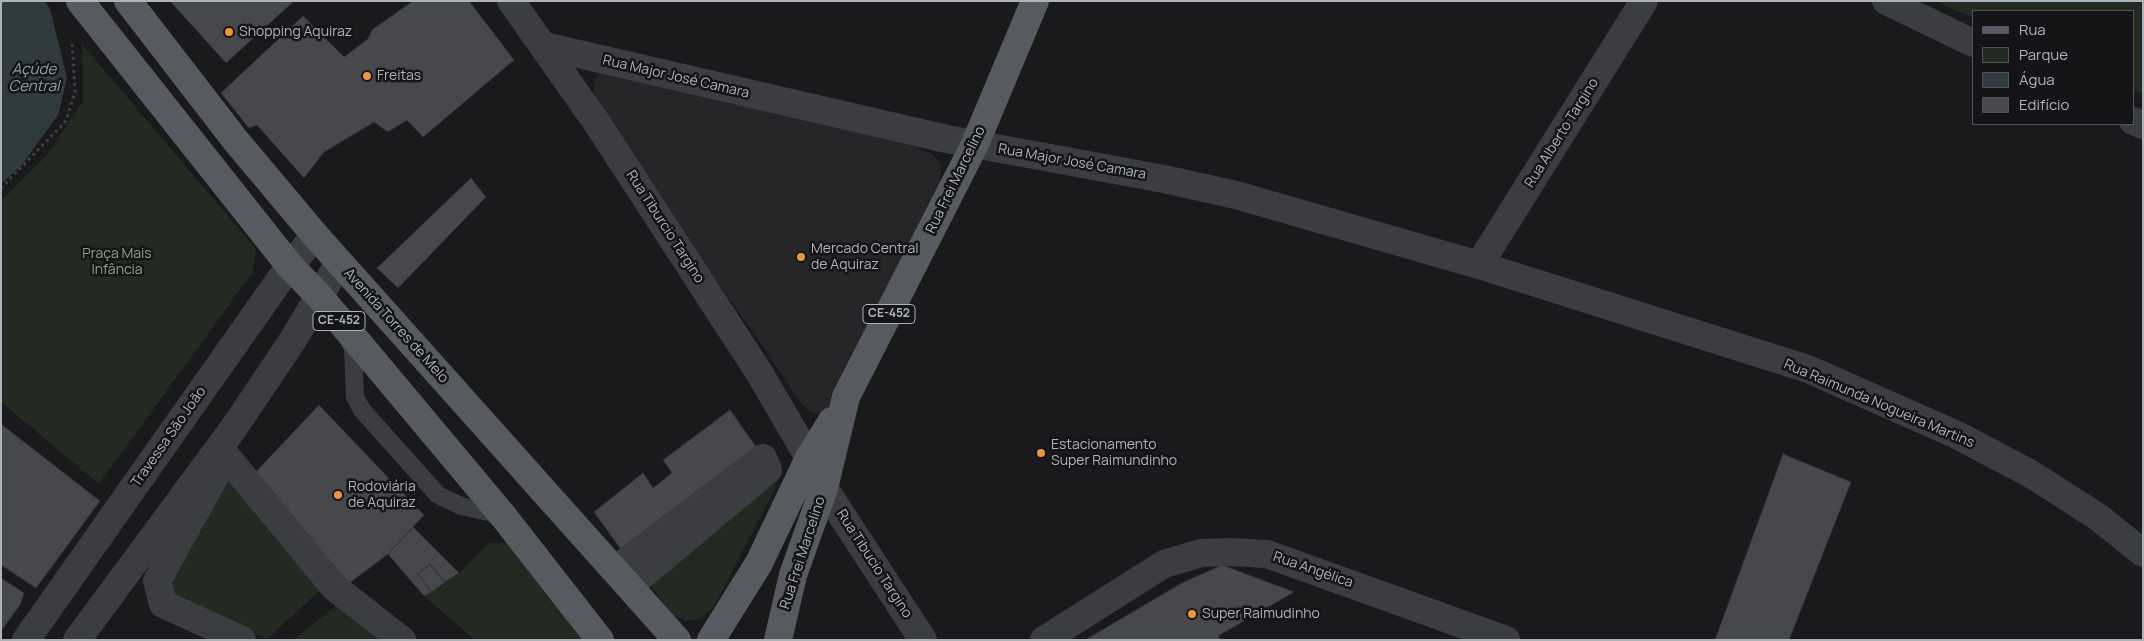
<!DOCTYPE html>
<meta charset="utf-8">
<style>
body{margin:0}
#map{position:relative;width:2144px;height:641px;overflow:hidden;background:#1a1a1c;font-family:Manrope,sans-serif}
canvas{display:block}
.frame{position:absolute;inset:0;border:2px solid #adb3bb;pointer-events:none}
.legend{position:absolute;left:1972px;top:10px;width:162px;height:115px;box-sizing:border-box;background:#151517;border:1px solid #525459;margin:0;padding:6px 9px;list-style:none;font-size:15px;color:#adb3bb}
.legend li{display:flex;align-items:center;gap:10px;height:25px}
.legend b{width:25px;border:1px solid #525459}
</style>
<div id="map">
<canvas width="2144" height="641"></canvas>
<div class="frame"></div>
<ul class="legend">
<li><b style="height:6px;background:#575a60"></b>Rua</li>
<li><b style="height:14px;background:#222a22"></b>Parque</li>
<li><b style="height:14px;background:#303b40"></b>Água</li>
<li><b style="height:14px;background:#47484c"></b>Edifício</li>
</ul>
</div>
<script>
const g = document.querySelector('canvas').getContext('2d');
g.lineJoin = 'round';
function fill(path, color) { g.fillStyle = color; g.fill(path, 'evenodd'); }
const toPath = rows => new Path2D(rows.map(r => 'M' + r).join(''));
function trace(path, color, width, dash) { g.strokeStyle = color; g.lineWidth = width; g.lineCap = dash ? 'butt' : 'round'; g.setLineDash(dash || []); g.stroke(path); }
function write(font, color, halo, rows, align = 'center') {
  g.font = font + ' Manrope,sans-serif'; g.lineWidth = 5; g.setLineDash([]); g.textBaseline = 'middle'; g.strokeStyle = halo; g.fillStyle = color; for (const [text, x, y, turn = 0] of rows) {
    g.save(); g.translate(x, y); g.rotate((+turn || 0) * Math.PI / 180); g.textAlign = isNaN(turn) ? turn : align; if (halo) g.strokeText(text, 0, 0); g.fillText(text, 0, 0); g.restore();
  }
}
const built = toPath([
 [600,72,906,143,934,155,941,166,940,184,834,395,826,416,809,411,801,403,751,329,624,155,595,101,594,83]
]);
const green = toPath([
 [1935,1,2143,1,2143,94,2133,90,2133,11,1973,11,1973,18],
 [82,44,256,249,253,272,99,484,1,402,1,201,47,155,83,101],
 [227,465,328,583,267,639,169,598,164,584],
 [769,471,776,487,713,608,701,618,693,620,684,620,671,614,644,576],
 [489,543,512,543,581,640,475,640,424,596,432,592,459,573],
 [340,602,390,640,294,640]
]);
const water = toPath([
 [1,1,45,1,50,9,67,78,58,115,21,166,1,184]
]);
const building = toPath([
 [170,1,294,1,226,63,170,1],
 [413,1,469,1,514,60,423,137,407,120,388,132,374,122,324,152,304,178,257,125,249,128,221,93,303,16,344,57,368,39,372,30,413,1],
 [471,178,486,197,398,288,377,268,471,178],
 [319,405,424,515,388,554,348,584,253,475,319,405],
 [730,410,764,458,628,559,594,512,643,473,653,488,672,473,663,460,730,410],
 [1,424,100,501,36,588,1,565,1,424],
 [1783,454,1851,482,1789,640,1715,640,1783,454],
 [413,527,459,573,445,582,430,564,418,574,432,592,424,596,388,554,413,527],
 [430,564,445,582,432,592,418,574,430,564],
 [1222,565,1294,592,1218,636,1221,640,1085,640,1182,583,1222,565],
 [1,578,24,593,20,605,1,631,1,578]
]);
const path = toPath([
 [1,188,66,121,75,92,72,41]
]);
const lane = toPath([
 [347,336,353,348,355,397,362,410,438,495,461,506,502,515]
]);
const street = toPath([
 [511,1,597,123,760,374,809,458],
 [1886,1,1973,43],
 [544,46,947,139,1164,179,1236,195,1479,265,1808,369,1957,435,2031,474,2098,517,2143,553],
 [2133,121,2143,125],
 [1479,265,1644,1],
 [763,458,768,470,640,577,628,560,763,458],
 [824,488,923,640],
 [26,640,281,278,315,235],
 [77,640,233,429,291,343,339,263],
 [242,640,163,604,157,581,226,456,334,587,402,640],
 [1044,640,1164,564,1201,553,1231,552,1267,554,1506,640]
]);
const primary = toPath([
 [80,1,290,266,319,296,504,517,600,640],
 [128,1,236,141,315,235,677,640],
 [711,640,759,563,809,458,832,421],
 [778,640,793,575,824,488,846,397,975,144,1035,1]
]);
const markers = [
 [229,32,5,"#ed9641"],
 [367,76,5,"#ed9641"],
 [801,257,5,"#ed9641"],
 [1041,453,5,"#ed9641"],
 [338,495,5,"#ed9641"],
 [1192,614,5,"#ed9641"]
];
const shields = [
 [889,314,52],
 [339,321,52]
];
const shieldNames = [
 ["CE-452",889,314],
 ["CE-452",339,321]
];
const poiNames = [
 ["Shopping Aquiraz",239,32],
 ["Freitas",377,76],
 ["Mercado Central",811,249],
 ["de Aquiraz",811,265],
 ["Estacionamento",1051,445],
 ["Super Raimundinho",1051,461],
 ["Rodoviária",348,487],
 ["de Aquiraz",348,503],
 ["Super Raimudinho",1202,614]
];
const streetNames = [
 ["Rua Major José Camara",676,77,13],
 ["Rua Alberto Targino",1562,133,-58],
 ["Rua Major José Camara",1072,162,10],
 ["Rua Frei Marcelino",956,180,-64],
 ["Rua Tiburcio Targino",665,227,57],
 ["Avenida Torres de Melo",396,326,48],
 ["Rua Raimunda Nogueira Martins",1879,404,23],
 ["Travessa São João",169,437,-55],
 ["Rua Frei Marcelino",803,553,-72],
 ["Rua Tibucio Targino",874,564,57],
 ["Rua Angélica",1313,570,19]
];
const parkNames = [
 ["Praça Mais",117,254],
 ["Infância",117,270]
];
const waterNames = [
 ["Açúde",34,70],
 ["Central",34,87]
];
fill(built, '#262629');
fill(green, '#222a22');
fill(water, '#303b40');
fill(building, '#47484c');
trace(building, '#343438', 1);
trace(path, '#414448', 3, [2.5, 4]);
trace(lane, '#3b3d41', 18);
trace(street, '#3b3d41', 28);
trace(primary, '#575a60', 28);
for (const [x, y, r, color] of markers) { const dot = new Path2D(); dot.arc(x, y, r, 0, 2 * Math.PI); g.fillStyle = color; g.fill(dot); trace(dot, '#151517', 2); }
for (const [x, y, w] of shields) { const box = new Path2D(); box.roundRect(x - w / 2, y - 9.5, w, 19, 4); g.fillStyle = '#151517'; g.fill(box); trace(box, '#adb3bb', 1); }
write('bold 12px', '#adb3bb', null, shieldNames);
write('14px', '#adb3bb', '#151517', poiNames, 'left');
write('14px', '#adb3bb', '#151517', streetNames);
write('14px', '#88a584', '#151517', parkNames);
write('italic 15px', '#85a6b4', '#151517', waterNames);
</script>
